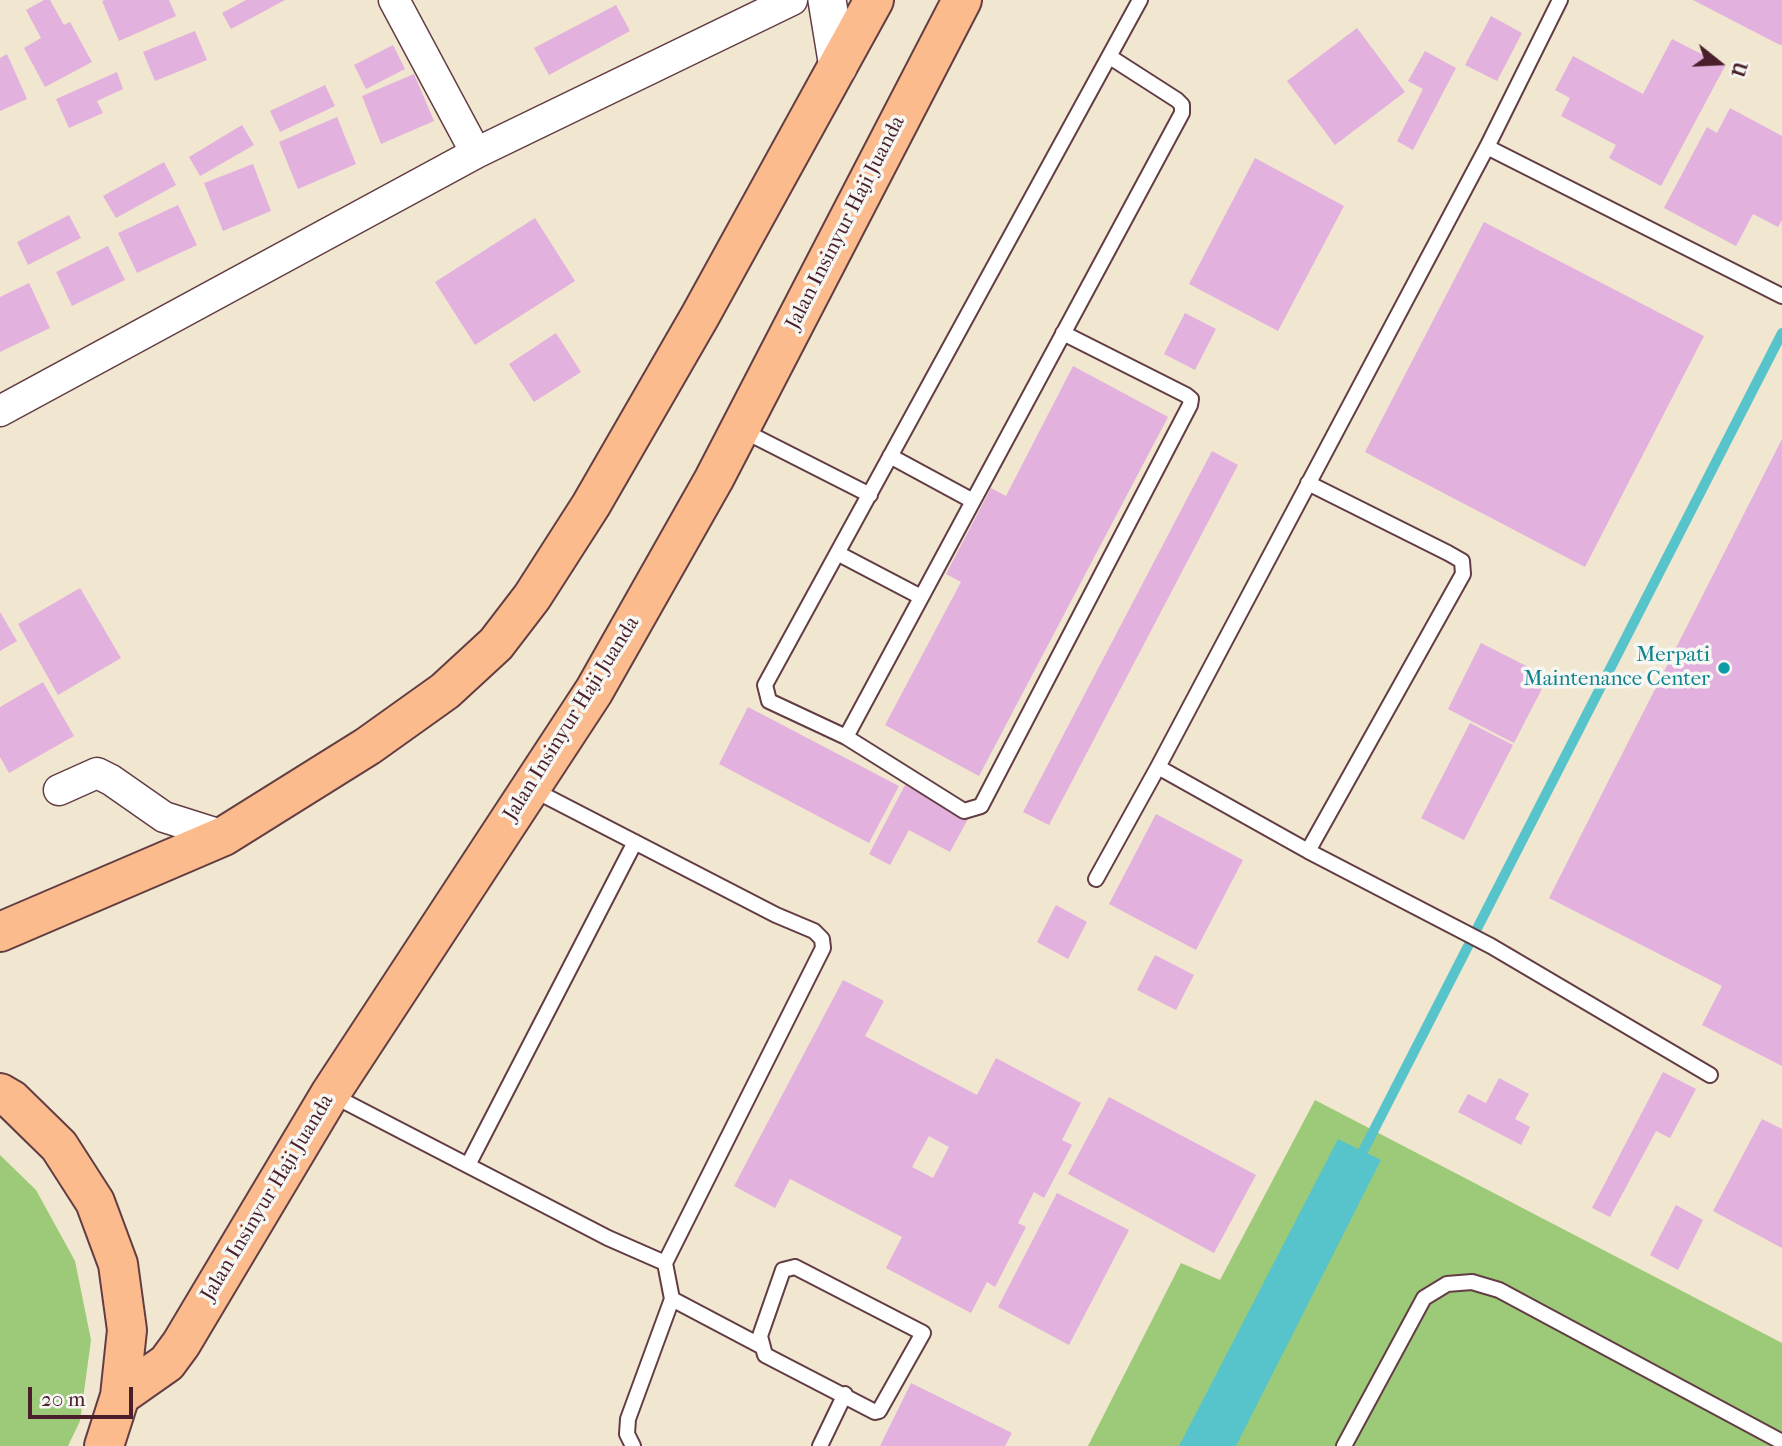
<!DOCTYPE html>
<style>
body{margin:0}
#map{position:relative;width:1782px;height:1446px;overflow:hidden;background:#f1e6d0;font-family:"IM FELL French Canon",serif}
canvas{display:block}
.north{position:absolute;left:1684px;top:28px;width:70px;height:70px;-webkit-text-stroke:5px #f6f6f2;paint-order:stroke;rotate:108deg;font-size:19px;font-weight:700;line-height:28px;text-align:center;color:#4a1f2b}
.north::after{content:'';display:block;margin:auto;width:24px;height:32px;background:#4a1f2b;clip-path:polygon(50% 0,100% 100%,50% 72%,0 100%)}
.scale{position:absolute;left:28px;top:1387px;width:105px;height:32px;box-sizing:border-box;border:4px solid #4a1f2b;border-top:0;padding-left:9px;font-size:21px;line-height:24px;white-space:nowrap;color:#4a1f2b;-webkit-text-stroke:5px #f6f6f2;paint-order:stroke}
</style>
<div id="map">
<canvas width="1782" height="1446"></canvas>
<div class="north">U</div>
<div class="scale">20 m</div>
</div>
<script>
const g = document.querySelector('canvas').getContext('2d');
g.lineJoin = 'round';
function fill(path, color) { g.fillStyle = color; g.fill(path, 'evenodd'); }
const toPath = rows => new Path2D(rows.map(r => 'M' + r).join(''));
function trace(path, color, width, dash) { g.strokeStyle = color; g.lineWidth = width; g.lineCap = dash ? 'butt' : 'round'; g.setLineDash(dash || []); g.stroke(path); }
function write(font, color, halo, rows, align = 'center') {
  g.font = font + ' "IM FELL French Canon",serif'; g.lineWidth = 7; g.setLineDash([]); g.textBaseline = 'middle'; g.strokeStyle = halo; g.fillStyle = color; for (const [text, x, y, turn = 0] of rows) {
    g.save(); g.translate(x, y); g.rotate((+turn || 0) * Math.PI / 180); g.textAlign = isNaN(turn) ? turn : align; if (halo) g.strokeText(text, 0, 0); g.fillText(text, 0, 0); g.restore();
  }
}
const green = toPath([
 [1315,1100,1782,1343,1782,1446,1088,1446,1181,1263,1220,1280],
 [0,1155,36,1190,75,1261,91,1340,80,1421,68,1446,0,1446]
]);
const water = toPath([
 [1338,1139,1381,1160,1236,1446,1179,1446]
]);
const stream = toPath([
 [1357,1163,1782,333]
]);
const building = toPath([
 [44,0,50,0,64,25,70,22,92,62,45,87,24,48,41,38,26,10],
 [105,0,169,0,176,16,119,41,102,1],
 [246,0,285,0,231,29,222,13],
 [1693,0,1782,0,1782,45,1778,44],
 [616,5,630,31,549,75,534,48],
 [1491,16,1522,33,1497,81,1465,65],
 [1357,28,1405,92,1335,145,1287,81],
 [195,31,207,60,155,81,143,52],
 [1672,39,1725,66,1661,186,1609,158,1616,145,1561,116,1570,98,1555,90,1573,56,1643,94],
 [393,45,405,69,366,89,354,65],
 [1425,51,1456,68,1413,150,1397,141,1423,89,1408,81],
 [7,54,27,99,0,111,0,58],
 [117,72,123,89,97,101,103,113,69,128,56,99],
 [414,74,434,121,381,144,362,96],
 [325,85,335,106,280,132,270,111],
 [1730,108,1782,136,1782,220,1778,227,1753,214,1736,246,1664,208,1707,127,1717,133],
 [337,117,356,164,298,189,279,142],
 [242,125,254,145,200,176,189,157],
 [1255,158,1344,206,1278,331,1189,284],
 [164,162,176,185,116,218,103,196],
 [253,164,271,211,223,231,204,183],
 [178,205,197,245,137,273,118,233],
 [69,215,81,238,28,265,17,242],
 [535,218,575,281,475,345,435,282],
 [1484,222,1704,336,1585,567,1365,452],
 [108,246,125,280,72,306,56,272],
 [29,283,50,328,0,352,0,297],
 [1185,313,1216,329,1195,370,1164,354],
 [556,333,581,372,534,402,509,364],
 [1073,366,1168,417,979,776,885,725,961,582,946,574,991,488,1006,496],
 [1782,439,1782,1066,1702,1025,1722,986,1549,898],
 [1212,451,1238,465,1049,825,1023,812],
 [80,588,121,658,58,695,18,624],
 [0,612,17,641,0,651],
 [1481,643,1548,677,1514,743,1448,709],
 [43,682,74,736,9,773,0,757,0,707],
 [748,707,899,786,869,843,719,764],
 [1470,723,1513,745,1464,840,1421,818],
 [905,785,968,819,950,852,909,830,890,865,869,854],
 [1156,814,1243,860,1196,950,1109,904],
 [1056,905,1087,922,1068,959,1037,942],
 [1155,955,1194,975,1176,1010,1137,990],
 [843,980,884,1001,865,1036,977,1095,996,1058,1081,1103,1062,1140,1072,1145,1044,1198,1034,1192,1018,1223,1026,1227,995,1287,987,1282,971,1313,886,1268,902,1237,790,1179,775,1208,734,1186],
 [929,1136,949,1147,933,1178,912,1167],
 [1663,1072,1696,1089,1670,1138,1656,1131,1610,1217,1592,1208],
 [1499,1078,1529,1094,1515,1119,1530,1127,1521,1145,1458,1112,1468,1094,1486,1103],
 [1109,1097,1256,1175,1214,1253,1068,1174],
 [1762,1119,1782,1129,1782,1248,1713,1211],
 [1057,1193,1129,1230,1069,1345,998,1307],
 [1676,1205,1703,1220,1678,1270,1650,1255],
 [911,1383,1012,1433,1005,1446,880,1446]
]);
const service = toPath([
 [1487,147,1782,296],
 [1063,333,1186,395,1191,399,1190,405,981,806,964,811,846,737,769,701,765,685,1140,0],
 [740,429,870,495],
 [890,456,973,501],
 [1308,483,1448,553,1462,561,1463,574,1308,851],
 [839,554,921,597],
 [846,737,1182,113,1182,105,1177,100,1110,57],
 [1158,767,1308,851,1491,946,1710,1075],
 [530,788,776,915,814,931,822,939,823,948,665,1263,672,1299,628,1419,627,1434,633,1446],
 [1096,879,1158,767,1487,147,1560,0],
 [332,1095,608,1238,665,1263],
 [468,1165,635,842],
 [795,1267,923,1333,879,1411,875,1412,765,1355,760,1336,783,1270,795,1267],
 [672,1299,761,1346],
 [820,1446,845,1394],
 [1344,1446,1424,1298,1447,1284,1472,1282,1499,1290,1782,1442]
]);
const minor = toPath([
 [394,0,476,153],
 [0,411,476,153,792,0],
 [59,790,97,773,111,780,164,817,224,836]
]);
const tertiary = toPath([
 [827,0,838,67]
]);
const trunk = toPath([
 [0,932,224,836,368,746,445,691,496,644,532,597,591,505,700,316,874,0],
 [0,1093,12,1100,59,1146,95,1202,118,1264,127,1330,120,1396,104,1446],
 [120,1396,167,1363,181,1344,330,1094,594,691,714,479,962,0]
]);
const markers = [
 [1724,668,7,"#0f9aa8"]
];
const streetNames = [
 ["Jalan Insinyur Haji Juanda",846,223,-63],
 ["Jalan Insinyur Haji Juanda",572,719,-58],
 ["Jalan Insinyur Haji Juanda",268,1198,-59]
];
const cultureNames = [
 ["Merpati",1710,656],
 ["Maintenance Center",1710,680]
];
fill(green, '#9cca78');
fill(water, '#56c4ca');
trace(stream, '#56c4ca', 10);
fill(building, '#e2b1de');
trace(service, '#633d44', 18);
trace(minor, '#633d44', 33);
trace(tertiary, '#633d44', 40);
trace(trunk, '#633d44', 42);
trace(service, '#fff', 14);
trace(minor, '#fff', 30);
trace(tertiary, '#fff', 37);
trace(trunk, '#fbbb8c', 38);
for (const [x, y, r, color] of markers) { const dot = new Path2D(); dot.arc(x, y, r, 0, 2 * Math.PI); g.fillStyle = color; g.fill(dot); trace(dot, '#f6f6f2', 2.5); }
write('21px', '#4a1f2b', '#f6f6f2', streetNames);
write('21px', '#0d838f', '#f6f6f2', cultureNames, 'right');
</script>
